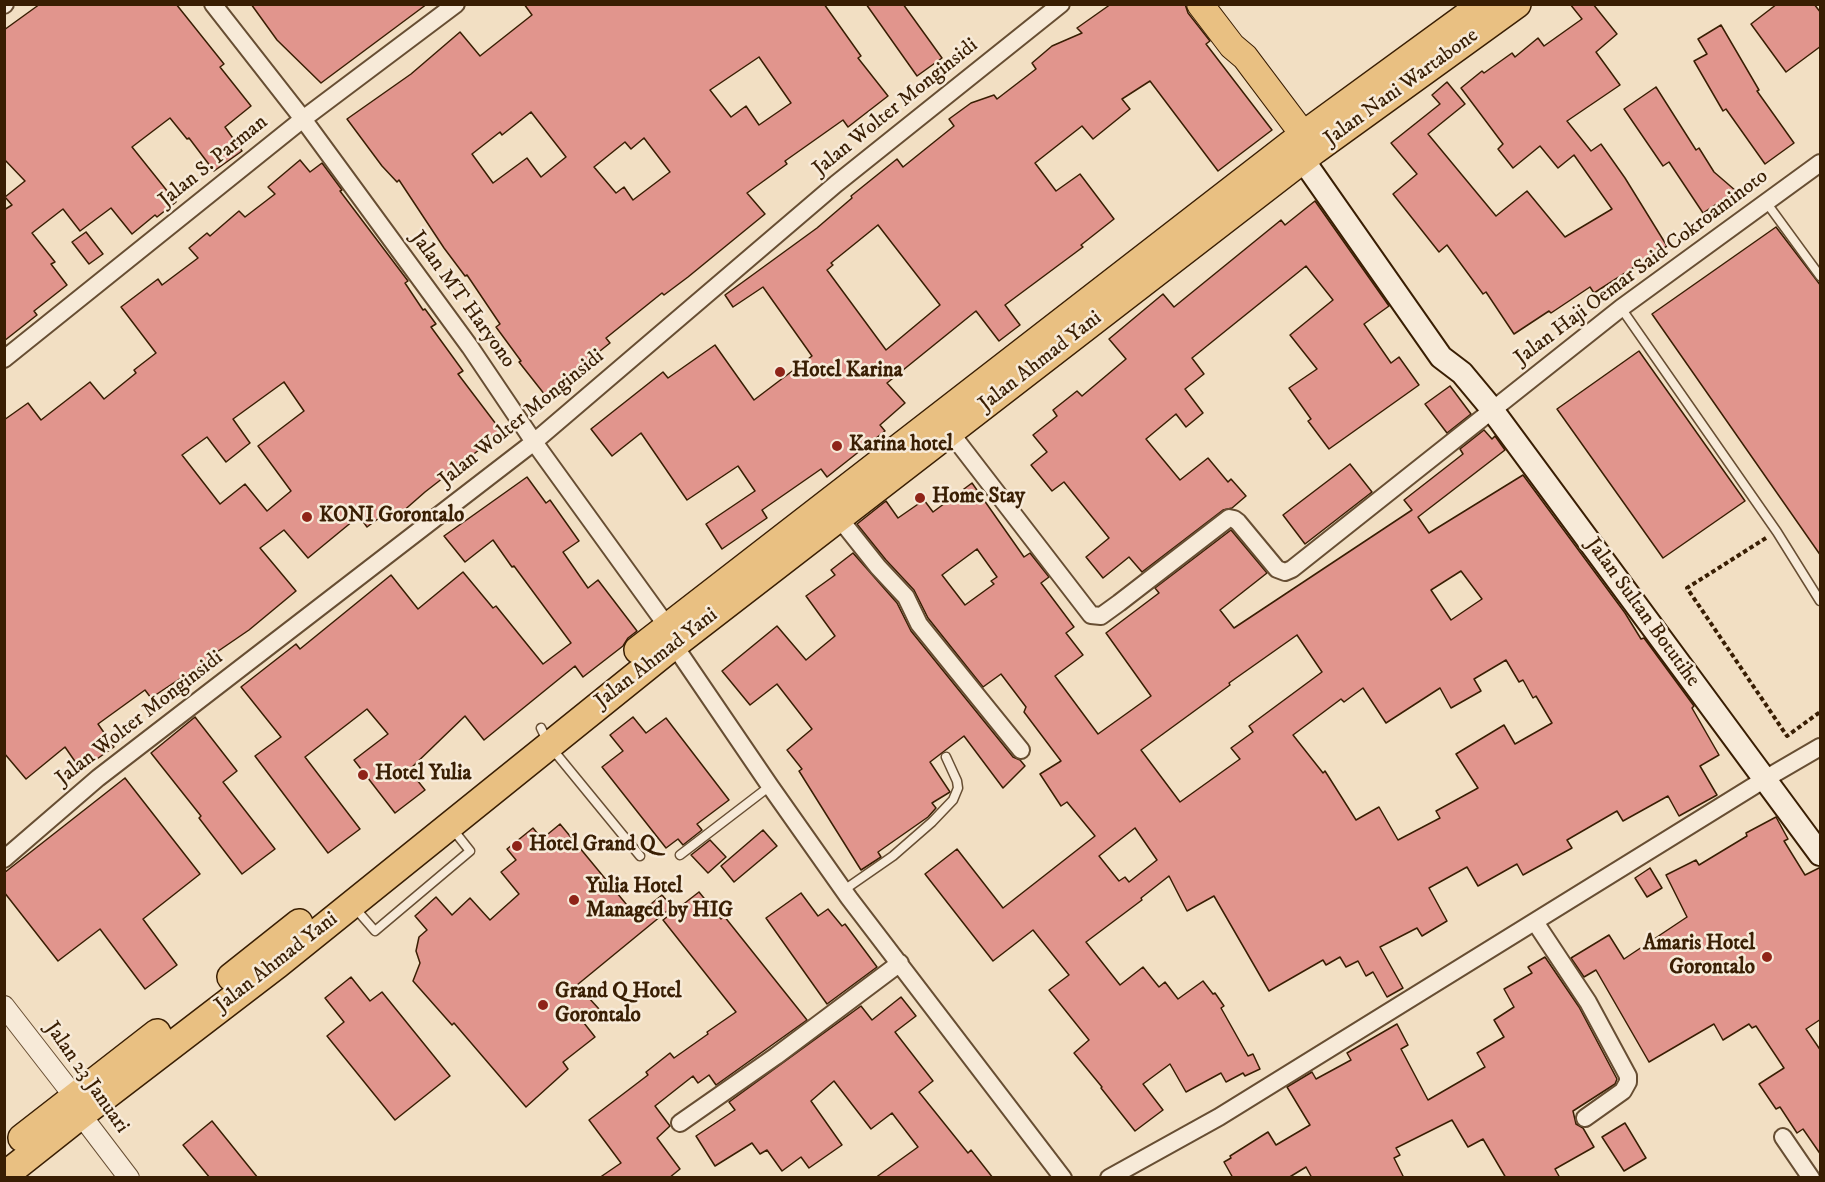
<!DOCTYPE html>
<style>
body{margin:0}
#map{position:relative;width:1825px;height:1182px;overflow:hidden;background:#f2dfc3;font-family:"IM FELL DW Pica",serif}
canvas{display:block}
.frame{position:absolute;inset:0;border:6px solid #391e03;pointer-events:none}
</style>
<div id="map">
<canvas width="1825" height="1182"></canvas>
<div class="frame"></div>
</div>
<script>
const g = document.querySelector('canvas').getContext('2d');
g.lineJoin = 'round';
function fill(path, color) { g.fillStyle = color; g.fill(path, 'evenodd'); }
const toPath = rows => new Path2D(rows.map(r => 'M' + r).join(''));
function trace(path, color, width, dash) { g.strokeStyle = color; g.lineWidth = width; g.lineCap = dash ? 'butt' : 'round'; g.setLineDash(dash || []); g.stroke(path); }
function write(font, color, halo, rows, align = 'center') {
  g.font = font + ' "IM FELL DW Pica",serif'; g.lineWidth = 5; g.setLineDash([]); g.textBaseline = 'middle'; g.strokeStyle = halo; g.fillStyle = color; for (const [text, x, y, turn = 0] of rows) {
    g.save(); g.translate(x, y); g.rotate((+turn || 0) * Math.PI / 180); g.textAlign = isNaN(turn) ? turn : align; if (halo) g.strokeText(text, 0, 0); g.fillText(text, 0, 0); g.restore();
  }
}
const building = toPath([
 [40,4,176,4,224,64,220,67,251,106,225,127,242,151,214,171,189,138,187,139,170,118,132,147,176,202,157,217,155,215,132,234,111,208,80,231,63,209,32,233,55,262,51,264,67,285,34,311,37,315,4,341,4,210,12,205,5,197,25,181,4,159,4,30,40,4],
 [251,4,427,4,321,83,277,40,251,4],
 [524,4,824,4,861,56,858,58,888,96,848,127,843,120,785,161,787,164,747,193,765,214,688,277,664,295,662,293,606,338,610,343,545,395,519,362,521,361,496,327,500,324,467,275,465,276,444,248,399,180,397,182,382,166,347,119,411,74,460,32,480,56,532,15,524,4],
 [759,57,791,103,759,125,746,106,731,117,710,90,759,57],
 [531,112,566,157,541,177,527,158,493,183,472,154,500,132,502,135,531,112],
 [644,138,670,172,633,200,624,187,616,193,594,167,625,142,631,149,644,138],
 [866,4,903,4,942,58,917,76,866,4],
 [1111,4,1185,4,1188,13,1210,41,1206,44,1272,130,1218,171,1150,81,1122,99,1130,109,1093,139,1082,126,1035,163,1056,191,1080,174,1114,219,1081,245,1083,247,1005,305,1020,325,999,341,976,311,887,383,905,403,880,425,885,431,827,477,821,469,762,510,767,518,722,549,706,524,755,491,738,466,687,500,641,433,612,456,591,429,663,372,668,378,715,345,754,400,812,356,763,287,733,307,725,295,817,228,852,198,851,196,897,159,903,167,954,126,949,119,971,103,994,95,997,99,1036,69,1032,63,1052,46,1082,33,1077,28,1111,4],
 [878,225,940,305,886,350,827,270,833,265,831,263,878,225],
 [1570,4,1593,4,1617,34,1596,52,1620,85,1567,121,1591,151,1601,144,1625,178,1667,246,1594,293,1590,287,1551,313,1549,311,1514,334,1486,292,1483,294,1447,245,1439,252,1393,194,1417,174,1391,143,1440,104,1432,95,1447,82,1465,104,1428,134,1496,216,1527,191,1565,237,1612,209,1574,155,1558,168,1540,146,1513,168,1498,149,1503,144,1461,88,1482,71,1484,73,1512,53,1515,57,1538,38,1544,46,1582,19,1570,4],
 [1777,4,1814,4,1821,13,1821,46,1786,72,1751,24,1777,4],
 [1721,25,1759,90,1757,91,1794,143,1765,164,1726,109,1723,111,1694,61,1707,54,1698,39,1721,25],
 [1656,87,1696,150,1699,148,1714,172,1736,191,1703,213,1669,162,1663,166,1624,109,1656,87],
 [300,160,310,172,322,163,342,190,340,191,408,281,405,283,423,310,425,309,436,324,431,327,463,371,458,374,502,432,425,492,393,520,386,513,367,527,359,516,308,558,284,530,260,548,296,591,249,630,211,656,216,664,189,682,184,676,151,698,145,690,98,724,114,747,81,770,65,747,26,779,4,753,4,420,28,403,41,420,90,382,104,399,136,373,134,370,156,353,121,307,158,279,162,285,198,258,189,248,207,233,210,236,239,211,245,217,275,194,268,187,300,160],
 [284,382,304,411,258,446,291,491,267,511,245,484,220,504,182,455,207,437,226,462,250,443,233,419,284,382],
 [1315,201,1389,306,1364,324,1391,363,1399,357,1419,385,1329,449,1308,421,1311,419,1289,388,1317,369,1290,335,1333,300,1306,266,1192,358,1204,374,1185,389,1203,413,1186,427,1176,414,1146,439,1180,480,1208,458,1228,482,1231,479,1246,496,1232,508,1223,510,1142,572,1129,557,1103,578,1086,557,1109,538,1064,482,1052,491,1031,465,1047,452,1033,435,1057,416,1053,410,1077,391,1082,396,1126,359,1109,339,1163,294,1174,307,1281,220,1285,225,1315,201],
 [1776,227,1821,286,1821,556,1652,314,1776,227],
 [86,232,103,254,89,264,72,242,86,232],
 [1639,351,1745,501,1663,558,1557,409,1639,351],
 [1450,386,1471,414,1447,433,1425,404,1450,386],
 [1484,430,1492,439,1495,436,1505,450,1418,517,1429,533,1523,475,1625,613,1641,639,1644,638,1694,706,1692,708,1719,755,1700,766,1717,795,1679,816,1668,796,1623,821,1617,811,1567,840,1572,848,1523,875,1517,864,1478,886,1467,867,1429,888,1447,921,1422,936,1417,928,1380,947,1403,988,1387,997,1373,972,1366,976,1358,961,1346,967,1340,957,1326,965,1323,960,1269,991,1214,896,1187,911,1169,876,1141,898,1142,900,1086,942,1120,985,1143,967,1159,987,1165,982,1178,999,1203,981,1213,994,1215,993,1224,1006,1221,1008,1248,1056,1253,1054,1260,1069,1245,1076,1243,1073,1226,1082,1221,1073,1186,1092,1170,1064,1143,1084,1163,1110,1135,1131,1101,1088,1102,1087,1074,1053,1089,1040,1049,990,1069,975,1033,930,993,961,925,874,957,849,1003,908,1095,836,1067,802,1061,806,1040,774,1061,761,1024,712,1026,707,1001,674,983,687,928,618,914,590,886,560,857,524,886,501,898,518,924,500,933,512,972,483,1024,557,1030,553,1049,577,1041,583,1074,627,1066,633,1083,655,1055,676,1098,734,1151,696,1106,633,1159,593,1155,588,1231,530,1267,573,1220,610,1234,628,1412,510,1404,500,1463,454,1460,449,1484,430],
 [977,549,997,577,991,581,994,584,965,605,942,575,977,549],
 [1461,571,1482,599,1451,620,1431,590,1461,571],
 [1297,635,1322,672,1249,726,1253,732,1231,748,1240,759,1180,802,1141,750,1230,685,1229,683,1297,635],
 [1506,660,1519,682,1523,680,1533,698,1536,696,1552,723,1515,744,1504,725,1456,754,1478,788,1436,811,1440,818,1398,840,1379,807,1356,820,1325,771,1323,773,1293,735,1341,699,1344,702,1363,688,1386,723,1440,688,1451,708,1481,691,1474,679,1506,660],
 [1135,828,1157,860,1129,882,1125,877,1119,881,1099,856,1135,828],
 [1350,464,1372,492,1305,544,1283,515,1350,464],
 [527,477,546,503,550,500,579,541,563,552,588,588,598,580,637,631,628,638,623,646,583,677,575,666,484,740,465,716,409,770,425,790,395,813,354,760,388,734,367,709,305,757,360,829,328,853,255,756,281,737,241,687,296,644,300,649,391,575,418,609,463,572,493,608,496,606,543,664,571,643,514,566,512,567,493,540,465,562,444,536,527,477],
 [853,553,897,603,911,631,1013,757,1020,760,1025,766,1003,788,964,736,930,762,950,792,932,803,936,808,928,817,878,852,881,857,861,870,799,771,802,769,787,750,812,729,777,684,750,705,722,671,777,626,806,660,835,636,806,596,835,575,831,570,853,553],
 [195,717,237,771,223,782,275,849,242,874,199,818,201,816,151,753,195,717],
 [633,717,646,733,666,718,729,800,697,824,702,830,683,845,678,839,666,848,602,767,623,751,610,735,633,717],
 [125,778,200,874,143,919,177,965,145,989,100,929,58,961,4,892,4,873,125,778],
 [1776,817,1788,839,1784,841,1805,875,1821,867,1821,1019,1806,1029,1821,1051,1821,1155,1803,1129,1797,1133,1780,1107,1776,1109,1759,1084,1784,1068,1756,1026,1752,1028,1749,1024,1723,1040,1714,1024,1649,1062,1596,970,1584,977,1571,958,1609,935,1624,959,1687,917,1666,875,1696,860,1699,865,1747,836,1746,833,1776,817],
 [560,824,636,916,662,895,672,907,577,985,599,1009,584,1023,595,1037,563,1062,568,1069,526,1107,454,1023,452,1025,413,981,420,963,416,951,419,937,427,930,415,916,436,897,452,915,470,898,490,920,519,894,501,872,516,860,507,849,533,828,542,839,560,824],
 [763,830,777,846,734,882,721,866,763,830],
 [710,840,726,857,708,873,691,855,710,840],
 [1650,868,1662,888,1647,897,1635,878,1650,868],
 [699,892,721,919,724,916,807,1020,716,1085,709,1075,698,1083,693,1076,655,1106,670,1126,657,1138,680,1169,669,1178,599,1178,621,1163,589,1120,648,1075,646,1072,670,1053,674,1058,708,1034,707,1032,736,1012,663,920,699,892],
 [801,893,818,916,828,909,842,926,845,924,877,967,827,1004,766,918,801,893],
 [1545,957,1579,1007,1617,1079,1615,1084,1573,1111,1576,1124,1583,1128,1594,1147,1555,1169,1560,1178,1506,1178,1483,1139,1468,1147,1452,1120,1396,1148,1400,1155,1394,1158,1404,1178,1312,1178,1306,1167,1288,1178,1233,1178,1224,1162,1231,1158,1230,1156,1268,1132,1276,1145,1310,1125,1287,1087,1312,1072,1316,1079,1351,1060,1347,1053,1397,1024,1408,1045,1401,1049,1428,1100,1485,1067,1477,1053,1504,1037,1494,1020,1514,1007,1504,989,1532,973,1528,967,1545,957],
 [351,977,370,1001,382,992,450,1076,395,1120,327,1036,344,1022,325,998,351,977],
 [901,997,916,1016,895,1032,933,1081,919,1092,968,1153,971,1150,993,1178,875,1178,918,1147,892,1113,871,1129,834,1081,811,1101,842,1145,809,1168,801,1157,782,1171,767,1150,760,1154,752,1143,715,1166,696,1136,735,1110,729,1102,861,1006,872,1020,901,997],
 [212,1121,258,1178,210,1178,183,1145,212,1121],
 [1625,1123,1646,1158,1624,1171,1602,1137,1625,1123]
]);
const path = toPath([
 [1766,538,1687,588,1787,736,1820,712]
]);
const service = toPath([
 [1766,202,1820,276],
 [1621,308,1777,532,1820,601],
 [541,728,549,745,640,856],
 [680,855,770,786],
 [844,890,893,856,932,822,953,800,958,788,957,781,946,757],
 [355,908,375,931,470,851,451,827]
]);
const minor = toPath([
 [213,4,303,119,470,347,534,442,667,626,674,645,770,786,849,898,1063,1178],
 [4,5,5,4],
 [4,359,303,119,456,4],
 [950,432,1091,615,1101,616,1119,603,1229,518,1234,519,1238,522,1277,569,1285,572,1292,569,1621,308,1820,163],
 [839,518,878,567,906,597,919,624,1021,750],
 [4,859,98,778,534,442,836,184,1061,4],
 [1535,922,1588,1002,1628,1076,1628,1082,1623,1091,1585,1118],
 [680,1123,776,1056,900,963],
 [1783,1137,1811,1178],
 [1109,1178,1219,1117,1765,779,1820,747]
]);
const tertiary = toPath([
 [4,1006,74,1096,81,1115,129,1178]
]);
const secondary = toPath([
 [1303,160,1441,357,1462,373,1487,403,1820,854]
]);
const primary = toPath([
 [1200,4,1232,46,1245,57,1315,150]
]);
const trunk = toPath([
 [638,650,1291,144,1483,4],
 [231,977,299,923],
 [22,1138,157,1033],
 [4,1176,81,1115,278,964,674,645,1315,150,1517,4]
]);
const markers = [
 [780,372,6,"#8f2418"],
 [837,446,6,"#8f2418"],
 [920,498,6,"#8f2418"],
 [307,517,6,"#8f2418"],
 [363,775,6,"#8f2418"],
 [517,846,6,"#8f2418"],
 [574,900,6,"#8f2418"],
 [1767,957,6,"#8f2418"],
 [543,1005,6,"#8f2418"]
];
const streetNames = [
 ["Jalan Nani Wartabone",1402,88,-36],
 ["Jalan Wolter Monginsidi",896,108,-39],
 ["Jalan S. Parman",214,162,-39],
 ["Jalan Haji Oemar Said Cokroaminoto",1642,268,-37],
 ["Jalan MT Haryono",462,300,54],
 ["Jalan Ahmad Yani",1041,362,-38],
 ["Jalan Wolter Monginsidi",522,419,-39],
 ["Jalan Sultan Botutihe",1642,613,54],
 ["Jalan Ahmad Yani",657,659,-38],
 ["Jalan Wolter Monginsidi",140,719,-38],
 ["Jalan Ahmad Yani",277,963,-38],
 ["Jalan 23 Januari",86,1078,55]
];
const poiNames = [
 ["Hotel Karina",792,372],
 ["Karina hotel",849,446],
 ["Home Stay",932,498],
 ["KONI Gorontalo",319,517],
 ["Hotel Yulia",375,775],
 ["Hotel Grand Q",529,846],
 ["Yulia Hotel",586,888],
 ["Managed by HIG",586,912],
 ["Amaris Hotel",1755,945,"right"],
 ["Gorontalo",1755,969,"right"],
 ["Grand Q Hotel",555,993],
 ["Gorontalo",555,1017]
];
fill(building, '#e1958d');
trace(building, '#391e03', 1.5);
trace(service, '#674e33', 11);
trace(minor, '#674e33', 20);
trace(tertiary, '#674e33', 22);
trace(secondary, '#391e03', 26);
trace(primary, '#391e03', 28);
trace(trunk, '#391e03', 30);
trace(path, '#391e03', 4, [4.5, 3]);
trace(service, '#f7ead8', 8);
trace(minor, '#f7ead8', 16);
trace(tertiary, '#f7ead8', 20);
trace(secondary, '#f7ead8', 22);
trace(primary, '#e9c082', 26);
trace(trunk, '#e9c082', 27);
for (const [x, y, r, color] of markers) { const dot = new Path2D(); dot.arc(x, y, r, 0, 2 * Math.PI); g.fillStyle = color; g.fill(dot); trace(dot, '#f7ead8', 2); }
write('21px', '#391e03', '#f7ead8', streetNames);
write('bold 21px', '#391e03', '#f7ead8', poiNames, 'left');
</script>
